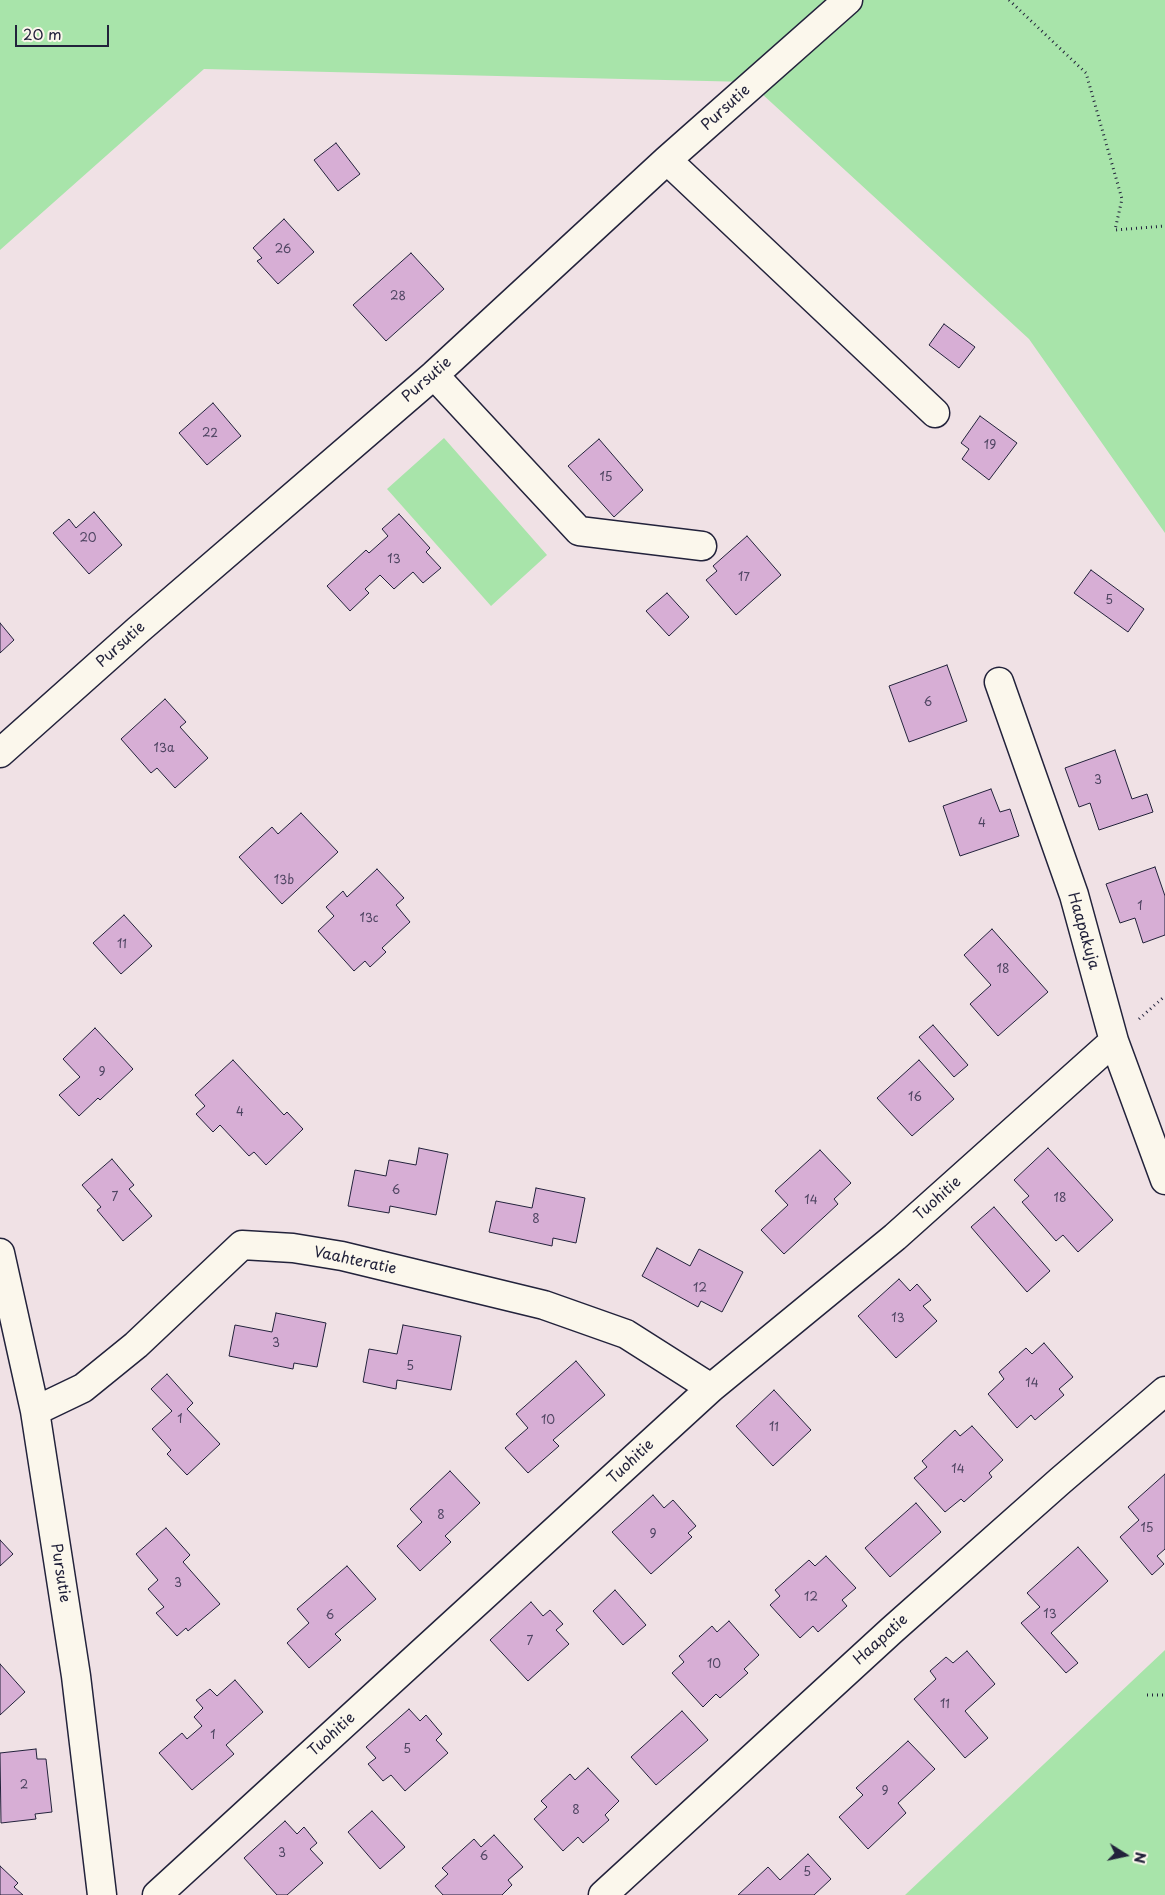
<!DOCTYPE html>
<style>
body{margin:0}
#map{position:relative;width:1165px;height:1895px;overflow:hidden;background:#f0e1e5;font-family:"Playpen Sans",sans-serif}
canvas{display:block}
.north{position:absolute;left:1100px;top:1830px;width:50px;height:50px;-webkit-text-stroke:4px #fbf7ec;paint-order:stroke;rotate:100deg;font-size:14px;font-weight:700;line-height:20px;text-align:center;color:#22223b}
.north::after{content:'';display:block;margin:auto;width:18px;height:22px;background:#22223b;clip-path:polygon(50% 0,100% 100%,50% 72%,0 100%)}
.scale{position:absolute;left:15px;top:25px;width:94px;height:22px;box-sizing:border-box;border:2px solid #22223b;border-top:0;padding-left:6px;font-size:15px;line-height:18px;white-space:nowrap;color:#22223b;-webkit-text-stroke:4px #fbf7ec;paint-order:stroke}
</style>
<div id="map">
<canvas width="1165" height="1895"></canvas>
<div class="north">N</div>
<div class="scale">20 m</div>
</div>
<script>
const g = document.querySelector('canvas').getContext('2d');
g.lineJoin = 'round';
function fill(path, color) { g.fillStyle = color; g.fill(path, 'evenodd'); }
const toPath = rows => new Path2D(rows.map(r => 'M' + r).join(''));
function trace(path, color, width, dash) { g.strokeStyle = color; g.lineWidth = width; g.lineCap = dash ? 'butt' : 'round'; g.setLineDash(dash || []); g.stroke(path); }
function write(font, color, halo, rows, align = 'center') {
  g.font = font + ' "Playpen Sans",sans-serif'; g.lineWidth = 4; g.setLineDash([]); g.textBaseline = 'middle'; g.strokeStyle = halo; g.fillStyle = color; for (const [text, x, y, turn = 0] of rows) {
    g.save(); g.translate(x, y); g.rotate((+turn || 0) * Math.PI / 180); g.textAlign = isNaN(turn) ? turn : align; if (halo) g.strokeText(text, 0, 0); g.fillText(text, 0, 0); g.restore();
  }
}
const green = toPath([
 [0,0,1165,0,1165,533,1029,339,749,82,204,69,0,250],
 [444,438,547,555,491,606,387,489],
 [1165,1650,1165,1895,905,1895]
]);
const building = toPath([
 [336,143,360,174,338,191,314,160,336,143],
 [284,219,314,252,278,284,257,261,262,258,253,248,284,219],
 [411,253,444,289,386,341,353,305,411,253],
 [944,324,975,347,959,368,929,345,944,324],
 [213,403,241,436,207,465,179,433,213,403],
 [980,416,1017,443,989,480,962,459,969,449,961,443,980,416],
 [599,439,643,490,614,517,568,466,599,439],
 [94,512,122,545,89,574,53,533,69,519,76,528,94,512],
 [399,514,430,548,426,552,441,568,423,583,413,572,394,589,380,575,365,589,369,593,350,611,327,586,366,550,369,553,388,536,382,529,399,514],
 [747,536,781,575,736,615,706,580,717,571,713,566,747,536],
 [1091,570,1144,609,1128,632,1074,593,1091,570],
 [667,593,689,617,669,636,646,611,667,593],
 [0,623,14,640,0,653,0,623],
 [947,665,967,721,909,742,889,686,947,665],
 [165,699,186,722,180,727,208,758,175,788,157,768,151,773,121,739,165,699],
 [1115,750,1132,799,1147,794,1153,812,1099,830,1090,803,1079,807,1065,768,1115,750],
 [991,789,1000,812,1010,809,1019,836,960,856,943,806,991,789],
 [301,813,338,852,282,904,239,857,272,827,278,834,301,813],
 [1155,867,1165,896,1165,935,1143,943,1135,918,1120,923,1106,884,1155,867],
 [377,869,404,898,396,905,410,922,382,948,386,952,370,967,365,961,354,971,318,931,334,916,326,907,343,891,347,897,377,869],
 [124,915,152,946,121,974,93,943,124,915],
 [992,929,1048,992,998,1036,970,1004,991,985,964,955,992,929],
 [933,1025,968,1065,954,1077,919,1037,933,1025],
 [95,1028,133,1069,100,1100,98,1098,79,1116,59,1095,80,1077,63,1059,95,1028],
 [233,1060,284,1115,287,1112,303,1129,266,1165,254,1152,249,1156,220,1125,213,1132,196,1114,205,1106,195,1095,233,1060],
 [919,1060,954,1099,912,1136,877,1098,919,1060],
 [419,1148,448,1154,436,1215,390,1206,389,1213,348,1206,355,1170,386,1176,389,1160,416,1165,419,1148],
 [1048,1148,1113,1220,1078,1252,1063,1235,1056,1241,1022,1202,1029,1196,1014,1180,1048,1148],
 [820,1150,851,1183,834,1199,838,1204,784,1254,761,1230,788,1205,775,1191,820,1150],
 [112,1159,134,1185,129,1189,152,1216,123,1241,97,1210,101,1207,82,1185,112,1159],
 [536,1188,585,1198,576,1243,553,1238,552,1246,489,1232,496,1201,532,1208,536,1188],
 [994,1207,1050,1271,1027,1292,971,1227,994,1207],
 [657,1248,690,1266,699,1249,743,1272,722,1312,701,1301,698,1307,642,1276,657,1248],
 [899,1279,910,1291,917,1284,931,1300,923,1306,937,1321,896,1358,858,1316,899,1279],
 [276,1313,326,1323,317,1367,294,1363,293,1369,229,1356,235,1325,272,1332,276,1313],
 [403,1325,461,1336,451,1390,397,1380,396,1389,363,1382,369,1349,397,1354,403,1325],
 [1044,1343,1073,1377,1059,1389,1064,1395,1035,1420,1031,1415,1017,1428,988,1394,1004,1379,999,1372,1026,1348,1032,1354,1044,1343],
 [576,1361,605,1395,553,1440,559,1446,528,1473,505,1448,528,1428,516,1414,576,1361],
 [167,1374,193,1403,187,1409,220,1444,187,1475,167,1454,171,1450,152,1429,172,1411,151,1389,167,1374],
 [774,1390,811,1430,773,1466,736,1426,774,1390],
 [972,1426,1003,1460,989,1473,992,1477,964,1502,961,1499,945,1512,914,1478,927,1467,922,1461,955,1430,960,1436,972,1426],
 [450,1471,480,1503,445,1536,451,1542,420,1571,397,1546,422,1522,410,1509,450,1471],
 [1165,1474,1165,1549,1157,1556,1164,1564,1152,1575,1120,1537,1139,1520,1128,1507,1165,1474],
 [653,1495,664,1508,673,1500,696,1526,688,1533,692,1537,651,1574,612,1532,653,1495],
 [916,1503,941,1532,890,1577,865,1548,916,1503],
 [166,1528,190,1555,183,1562,220,1604,188,1631,186,1628,177,1636,156,1613,164,1607,148,1589,158,1580,136,1554,166,1528],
 [0,1540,13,1554,0,1566,0,1540],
 [1078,1547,1108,1581,1051,1633,1078,1663,1066,1673,1021,1623,1040,1607,1027,1593,1078,1547],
 [826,1556,856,1588,842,1600,847,1606,818,1632,813,1626,800,1638,770,1605,780,1596,775,1590,809,1560,815,1566,826,1556],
 [347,1566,376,1599,335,1634,341,1640,309,1668,287,1643,309,1623,297,1609,347,1566],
 [615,1590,646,1625,623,1645,593,1611,615,1590],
 [531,1602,543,1616,550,1610,563,1624,556,1630,569,1644,528,1681,490,1640,531,1602],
 [729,1621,759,1655,744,1669,748,1673,720,1698,716,1694,703,1707,672,1673,684,1662,679,1656,712,1626,717,1632,729,1621],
 [967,1651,995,1684,965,1711,988,1738,965,1758,914,1699,936,1679,930,1671,946,1657,953,1663,967,1651],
 [0,1664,25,1692,0,1715,0,1664],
 [235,1680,263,1712,226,1745,234,1754,192,1790,159,1753,182,1733,187,1739,202,1726,194,1717,203,1708,196,1700,210,1689,217,1696,235,1680],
 [409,1709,420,1721,426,1715,442,1734,436,1740,448,1753,405,1791,391,1775,383,1781,368,1764,376,1758,366,1747,409,1709],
 [682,1711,708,1740,656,1785,631,1757,682,1711],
 [908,1741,935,1769,898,1803,906,1813,868,1849,839,1817,863,1795,856,1788,908,1741],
 [36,1749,37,1759,46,1759,52,1812,35,1814,36,1819,1,1823,0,1753,36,1749],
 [588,1768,619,1801,605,1815,609,1820,583,1843,578,1837,563,1851,534,1819,547,1807,541,1801,570,1774,575,1780,588,1768],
 [372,1811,405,1847,380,1869,348,1832,372,1811],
 [285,1821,297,1834,304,1827,317,1843,310,1849,323,1863,287,1895,277,1895,244,1858,285,1821],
 [494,1835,523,1867,508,1880,512,1885,502,1895,443,1895,435,1886,448,1874,442,1868,474,1839,481,1847,494,1835],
 [808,1854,831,1879,814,1895,738,1895,768,1867,780,1880,808,1854],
 [0,1866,18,1883,14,1887,23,1895,0,1895,0,1866]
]);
const path = toPath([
 [1009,0,1086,73,1122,199,1115,230,1165,226],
 [1139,1019,1165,996],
 [1147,1695,1165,1695]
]);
const minor = toPath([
 [667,160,935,413],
 [434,375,579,531,702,546],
 [999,682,1074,895,1114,1041,1165,1180],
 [0,753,138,630,434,375,667,160,848,0],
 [0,1253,35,1411,76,1676,102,1895],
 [35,1411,83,1388,136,1345,242,1245,293,1248,342,1256,544,1305,626,1334,711,1388],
 [157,1895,711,1388,895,1237,1114,1041],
 [603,1895,892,1630,1060,1481,1165,1391]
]);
const numberNames = [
 ["26",283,250],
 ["28",398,297],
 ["22",210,434],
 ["19",990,446],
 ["15",606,478],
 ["20",88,539],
 ["13",394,560],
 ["17",744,578],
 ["5",1109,601],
 ["6",928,703],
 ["13a",164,749],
 ["3",1098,781],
 ["4",982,824],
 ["13b",284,881],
 ["1",1140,907],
 ["13c",369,919],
 ["11",122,945],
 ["18",1003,970],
 ["9",102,1073],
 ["16",915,1098],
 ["4",240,1113],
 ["6",396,1191],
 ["7",115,1198],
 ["18",1060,1199],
 ["14",811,1201],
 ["8",536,1220],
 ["12",700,1289],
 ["13",898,1319],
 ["3",276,1344],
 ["5",410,1367],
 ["14",1032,1384],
 ["1",180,1420],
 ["10",548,1421],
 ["11",774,1428],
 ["14",958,1470],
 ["8",441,1516],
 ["15",1147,1529],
 ["9",653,1535],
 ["3",178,1584],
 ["12",811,1598],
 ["13",1050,1615],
 ["6",330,1616],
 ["7",530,1642],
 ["10",714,1665],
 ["11",945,1705],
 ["1",213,1736],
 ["5",407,1750],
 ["2",24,1786],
 ["9",885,1792],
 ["8",576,1811],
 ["3",282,1854],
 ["6",484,1857],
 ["5",807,1873]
];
const streetNames = [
 ["Pursutie",726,108,-42],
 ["Pursutie",427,380,-41],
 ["Pursutie",121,645,-42],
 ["Haapakuja",1083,931,74],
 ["Tuohitie",938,1199,-42],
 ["Vaahteratie",355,1261,12],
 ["Tuohitie",631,1462,-43],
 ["Pursutie",60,1573,81],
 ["Haapatie",881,1640,-42],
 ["Tuohitie",332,1735,-42]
];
fill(green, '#a8e4aa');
fill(building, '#d7aed5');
trace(building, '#22223b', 1);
trace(minor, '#22223b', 31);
trace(path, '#22223b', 3, [1, 4]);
trace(minor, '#fbf7ec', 28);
write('12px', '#4f4562', null, numberNames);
write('15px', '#22223b', '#fbf7ec', streetNames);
</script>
